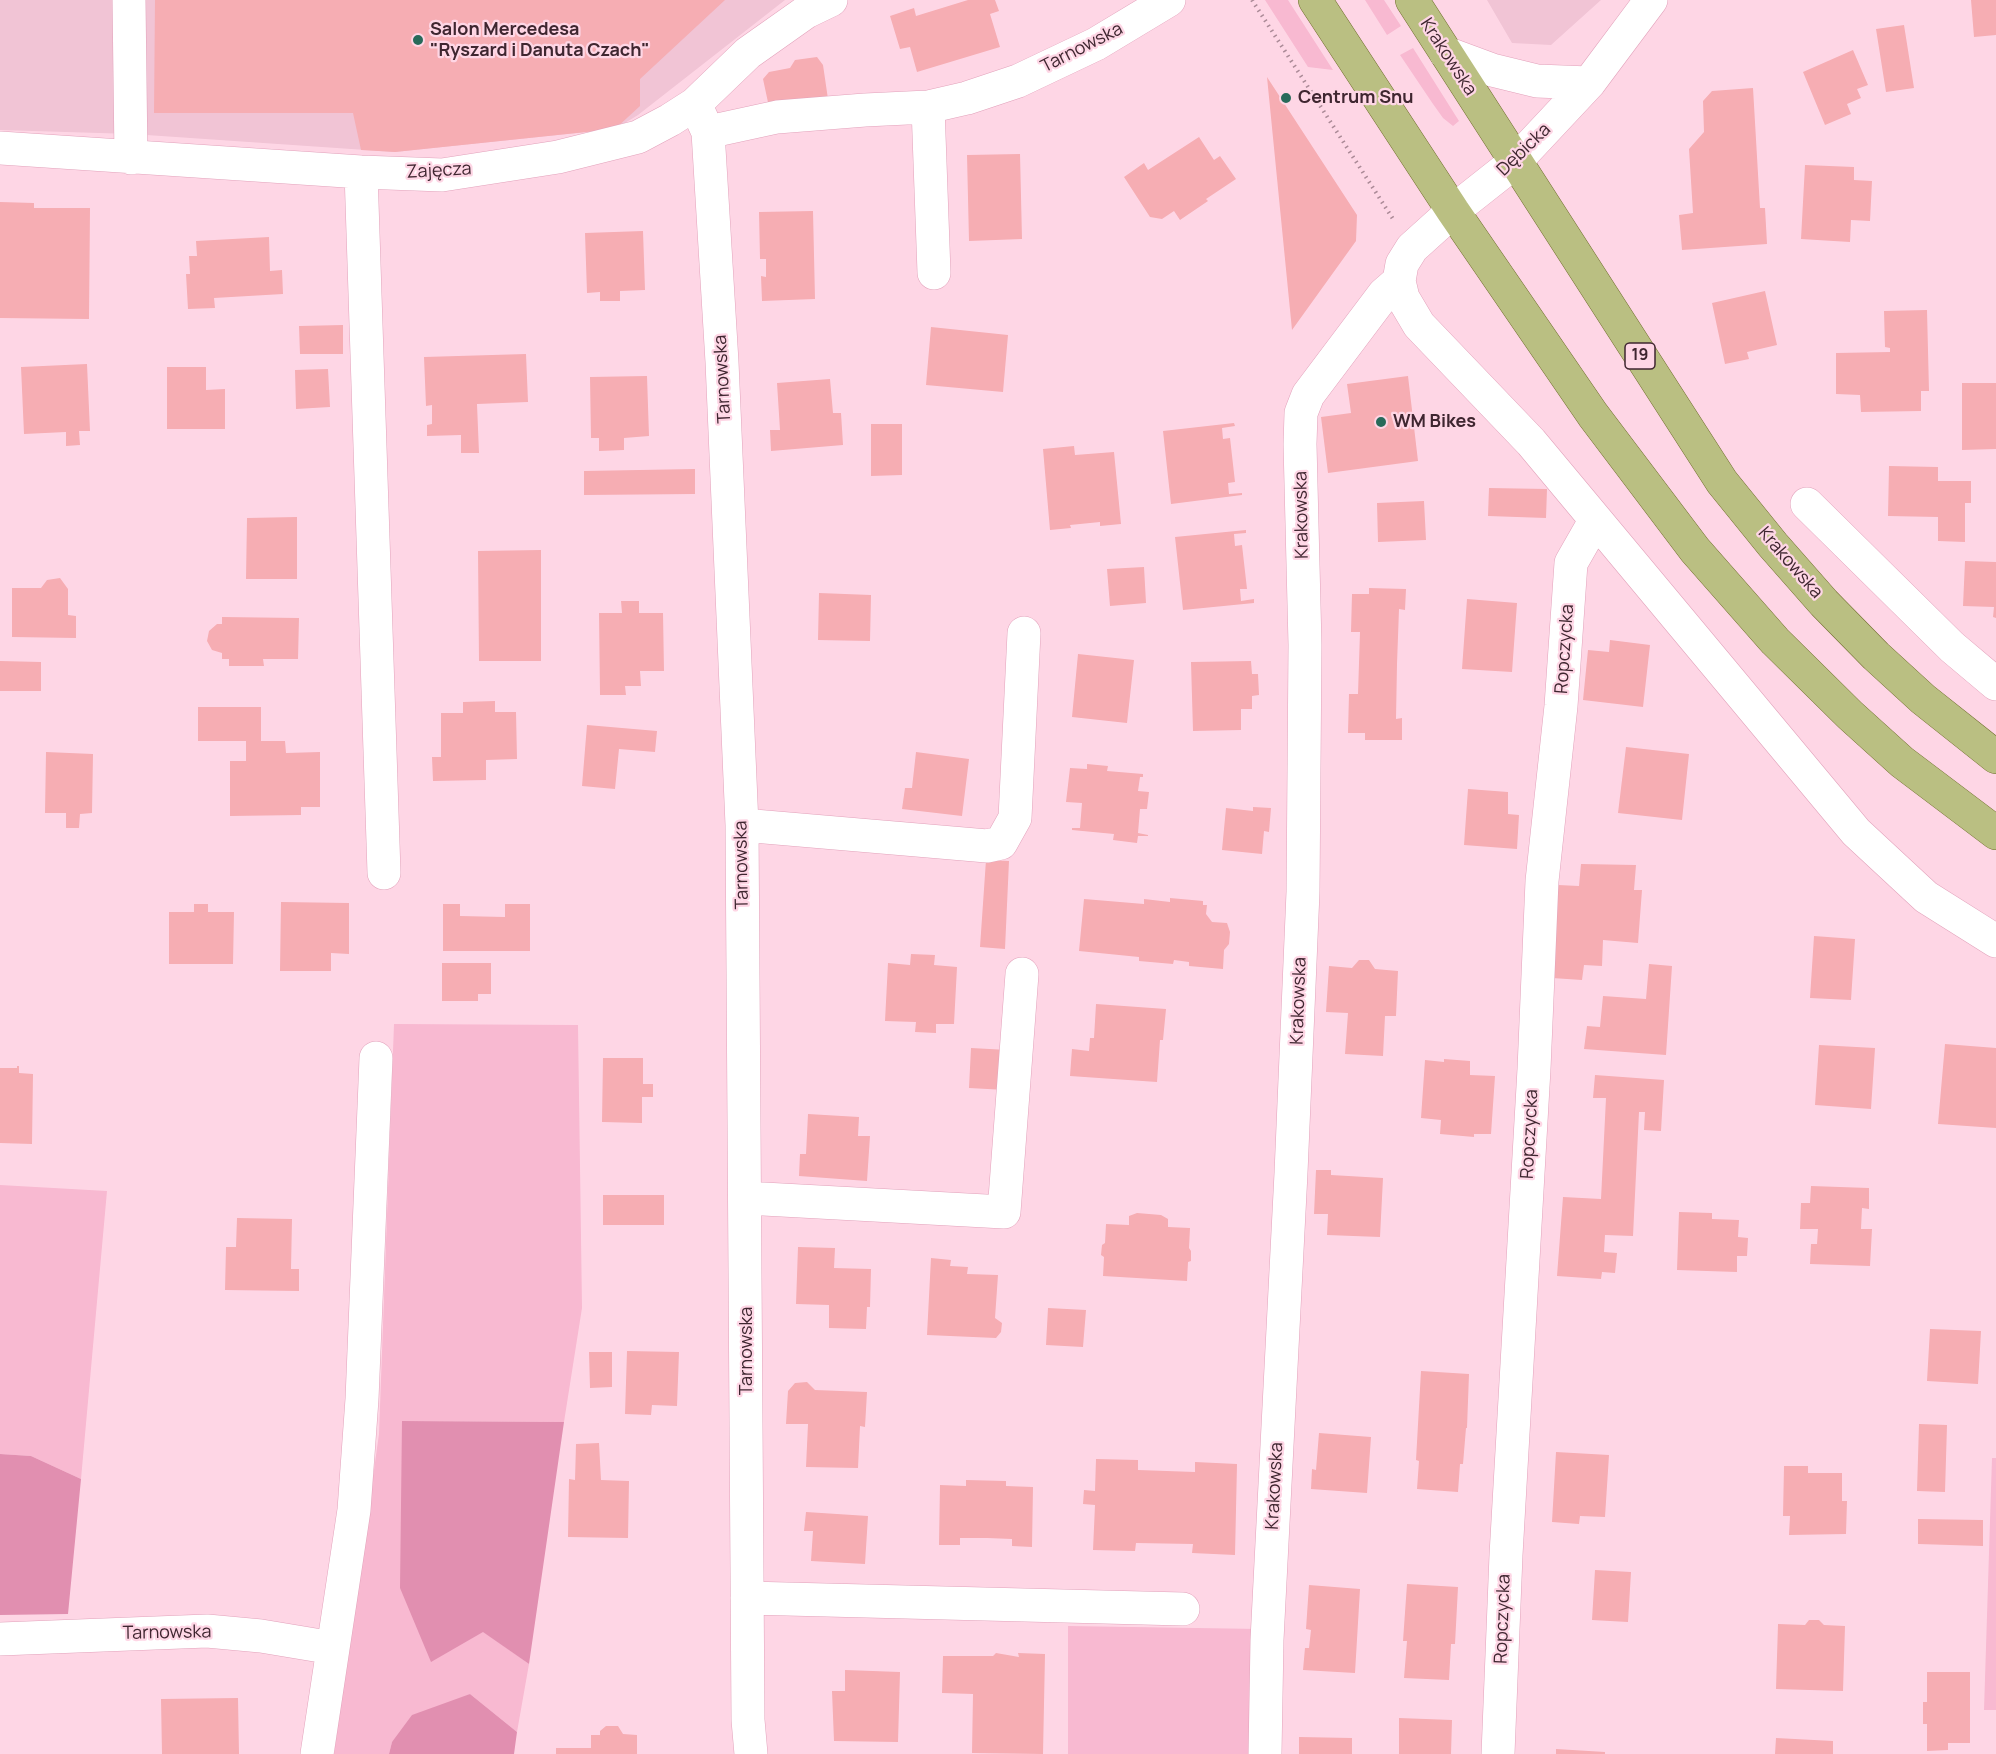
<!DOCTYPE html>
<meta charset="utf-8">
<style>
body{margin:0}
canvas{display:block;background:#fed6e5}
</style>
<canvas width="1996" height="1754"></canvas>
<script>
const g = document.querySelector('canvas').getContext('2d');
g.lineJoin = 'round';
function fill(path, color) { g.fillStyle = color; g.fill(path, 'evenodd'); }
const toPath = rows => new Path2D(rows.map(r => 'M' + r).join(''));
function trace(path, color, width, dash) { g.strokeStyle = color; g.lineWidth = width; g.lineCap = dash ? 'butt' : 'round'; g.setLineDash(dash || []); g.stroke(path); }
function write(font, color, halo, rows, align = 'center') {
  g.font = font + ' Manrope,sans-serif'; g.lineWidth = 4.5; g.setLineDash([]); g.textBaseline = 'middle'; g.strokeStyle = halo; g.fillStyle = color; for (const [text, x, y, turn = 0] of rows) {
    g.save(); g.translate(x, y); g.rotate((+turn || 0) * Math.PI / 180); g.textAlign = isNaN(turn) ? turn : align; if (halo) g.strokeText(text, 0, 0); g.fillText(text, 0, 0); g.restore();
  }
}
const built = toPath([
 [0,0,785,0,638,115,615,129,395,152,132,134,0,130],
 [1487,0,1601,0,1551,45,1512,43]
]);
const green = toPath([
 [1265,0,1288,0,1333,70,1308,67],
 [1365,0,1384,0,1401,26,1387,35],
 [1413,48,1459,121,1453,126,1443,118,1433,104,1400,55],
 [394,1024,578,1025,582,1308,564,1422,402,1421,483,1631,529,1664,517,1732,470,1694,392,1742,389,1754,334,1754,379,1434],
 [0,1185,107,1191,81,1479,31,1456,0,1454],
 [1992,1458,1996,1458,1996,1710,1984,1710],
 [1068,1626,1260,1629,1251,1754,1068,1754]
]);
const forest = toPath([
 [402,1421,564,1422,529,1664,483,1632,431,1662,400,1588],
 [0,1454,31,1456,81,1479,68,1614,0,1615],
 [470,1694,517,1732,514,1754,389,1754,392,1742,412,1715]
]);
const building = toPath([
 [155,0,725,0,640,79,640,106,615,129,395,152,361,150,353,113,154,113],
 [968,0,995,0,999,11,990,14,1000,47,917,72,910,47,900,49,890,16,914,8,916,16],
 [1971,0,1996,0,1996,35,1974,37],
 [1904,25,1914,88,1886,92,1876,29],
 [1853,50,1868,85,1857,89,1861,98,1847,104,1851,114,1825,125,1803,72],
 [817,57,823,65,828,99,769,107,763,79,769,72,790,68,795,60],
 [1267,77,1357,215,1356,241,1292,330],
 [1753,88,1760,208,1765,208,1767,244,1682,250,1679,215,1693,213,1689,149,1704,132,1703,101,1712,91],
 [1199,137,1214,160,1220,156,1236,179,1206,199,1208,201,1180,220,1174,211,1162,219,1150,217,1124,177,1144,163,1148,170],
 [1020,154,1022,239,969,241,967,155],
 [1805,165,1854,167,1854,180,1872,181,1870,221,1851,220,1850,242,1801,239],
 [0,202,34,203,34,208,90,208,89,319,0,318],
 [813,211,815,299,762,301,761,276,766,277,766,259,760,259,759,212],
 [643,231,645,290,620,291,620,301,600,301,600,292,587,293,585,233],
 [269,237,270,271,282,270,283,294,214,298,215,308,188,309,186,274,190,274,189,256,197,256,196,241],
 [1765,291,1777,345,1747,352,1749,359,1725,364,1712,303],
 [1927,310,1929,391,1921,391,1921,411,1861,412,1860,395,1836,394,1836,353,1890,352,1890,348,1885,347,1884,311],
 [343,325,343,354,300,354,299,326],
 [931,327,1008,335,1003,392,926,385],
 [526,354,528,402,477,404,479,453,461,453,461,435,427,436,427,425,432,424,432,405,426,406,424,357],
 [87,364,90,431,79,431,80,445,66,446,66,432,24,434,21,367],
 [167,367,206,367,206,390,225,389,225,429,167,429],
 [328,369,330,407,296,409,295,370],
 [647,376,649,436,624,438,624,450,599,451,599,438,591,438,590,377],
 [1408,376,1418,461,1328,473,1321,417,1351,413,1347,384],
 [830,379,833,413,841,413,843,445,771,451,770,430,780,430,777,383],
 [1962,383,1996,383,1996,449,1962,450],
 [1234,423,1235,426,1222,428,1223,439,1230,438,1235,482,1228,483,1229,494,1242,493,1242,495,1171,504,1163,431],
 [871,424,902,424,902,475,871,476],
 [1074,446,1075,455,1114,452,1121,524,1100,526,1100,522,1070,525,1071,528,1050,530,1043,449],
 [1889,466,1938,467,1938,481,1971,481,1971,503,1965,503,1965,542,1938,541,1938,517,1888,516],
 [695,469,695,494,584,495,584,471],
 [1489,488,1547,489,1546,518,1488,516],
 [1424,501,1426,540,1378,542,1377,503],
 [297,517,297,579,246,579,247,518],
 [1246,530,1246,533,1234,534,1235,546,1242,545,1247,589,1240,589,1241,601,1254,599,1254,603,1183,610,1175,537],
 [541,550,541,661,479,661,478,551],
 [1965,561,1996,562,1996,618,1993,617,1994,607,1963,606],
 [1144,567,1146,603,1110,606,1107,569],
 [60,578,68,589,68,615,76,616,76,638,12,637,12,588,41,588,47,580],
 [1369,588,1406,589,1405,610,1399,609,1397,664,1396,719,1402,718,1402,740,1365,740,1365,733,1348,733,1349,694,1358,694,1360,632,1351,632,1352,594,1369,594],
 [819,593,871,595,870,641,818,640],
 [1467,599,1517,603,1512,672,1462,669],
 [621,601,639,601,639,613,663,613,664,671,640,671,641,686,625,686,626,695,600,695,599,613,622,613],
 [222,617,299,618,298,659,263,659,264,666,229,666,229,659,222,659,222,653,212,650,207,641,209,631,217,624,222,624],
 [1610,640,1650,645,1643,707,1583,700,1588,650,1609,652],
 [1078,654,1134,660,1127,723,1072,717],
 [0,661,41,662,41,691,0,691],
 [1251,661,1252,674,1258,674,1259,695,1252,696,1252,709,1241,709,1241,730,1193,731,1191,662],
 [495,701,495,712,516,712,517,759,486,760,486,780,433,781,432,757,441,757,441,713,463,713,463,702],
 [198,707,261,707,261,741,285,741,286,753,320,752,320,807,301,807,301,815,230,816,230,761,246,761,246,741,198,741],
 [587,725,657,731,655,752,619,749,615,789,582,786],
 [1626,747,1689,754,1682,820,1618,813],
 [46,752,93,754,92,813,80,814,79,828,66,828,66,813,45,813],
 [916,752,969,759,962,816,902,809,905,788,912,788],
 [1087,764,1108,766,1107,771,1143,774,1143,777,1140,777,1138,791,1149,792,1147,809,1140,809,1138,833,1148,835,1148,836,1138,836,1137,843,1113,840,1114,834,1072,830,1072,828,1080,828,1082,803,1066,802,1070,768,1087,769],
 [1468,789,1508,792,1508,814,1519,815,1517,849,1464,845],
 [1253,807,1271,808,1269,832,1264,831,1262,854,1222,850,1226,808,1253,811],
 [986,860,1009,861,1005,949,980,947],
 [1581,864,1636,865,1634,890,1642,890,1638,943,1603,940,1602,966,1584,965,1582,980,1552,978,1558,885,1579,886],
 [1170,898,1203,901,1203,905,1207,905,1206,914,1212,922,1227,923,1230,932,1229,944,1224,950,1223,969,1189,966,1189,962,1174,960,1173,964,1139,961,1139,957,1079,951,1084,899,1144,904,1144,899,1170,902],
 [281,902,349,903,349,954,331,953,331,971,280,971],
 [194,904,208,904,208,912,234,912,233,964,169,964,169,912,194,912],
 [443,904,460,904,460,916,505,917,505,904,530,904,530,951,443,951],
 [1814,936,1855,939,1851,1000,1810,998],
 [911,954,935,955,934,965,957,967,954,1024,936,1024,936,1033,915,1032,916,1022,885,1021,888,963,910,965],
 [1359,960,1369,960,1375,969,1398,971,1396,1016,1385,1016,1383,1056,1345,1054,1348,1013,1326,1012,1329,966,1352,968],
 [442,963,491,963,491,994,478,994,478,1001,442,1001],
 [1649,964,1672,966,1666,1055,1584,1049,1587,1026,1600,1027,1603,996,1646,999],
 [1096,1004,1166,1009,1163,1040,1160,1040,1157,1082,1070,1076,1072,1049,1089,1051,1090,1038,1094,1038],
 [1945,1044,1996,1048,1996,1128,1938,1124],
 [1819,1045,1875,1048,1871,1109,1815,1105],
 [971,1048,1008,1050,1006,1090,969,1088],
 [603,1058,643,1058,643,1084,653,1084,653,1097,642,1097,642,1123,602,1122],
 [1444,1059,1470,1061,1470,1075,1495,1076,1491,1134,1474,1134,1474,1137,1440,1134,1441,1120,1421,1118,1425,1060,1444,1062],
 [17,1066,19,1066,19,1073,33,1074,32,1144,0,1143,0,1068,17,1068],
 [1595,1075,1664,1080,1661,1131,1644,1130,1645,1112,1639,1112,1633,1236,1605,1235,1604,1252,1617,1253,1615,1273,1602,1272,1601,1279,1557,1276,1563,1197,1601,1199,1606,1098,1593,1098],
 [808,1114,859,1117,858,1136,870,1136,867,1181,799,1176,800,1154,806,1154],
 [1316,1170,1331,1170,1331,1175,1383,1178,1380,1237,1327,1235,1328,1214,1314,1214],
 [1811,1186,1869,1188,1869,1209,1862,1208,1861,1229,1872,1229,1870,1266,1810,1264,1811,1244,1817,1244,1818,1229,1800,1229,1801,1203,1810,1203],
 [603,1195,664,1195,664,1225,603,1225],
 [1679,1212,1712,1213,1712,1219,1739,1220,1738,1237,1748,1238,1747,1256,1737,1256,1737,1272,1677,1270],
 [1137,1213,1161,1215,1168,1219,1168,1227,1190,1228,1189,1248,1191,1251,1191,1261,1188,1262,1187,1281,1103,1276,1104,1257,1101,1255,1102,1245,1105,1243,1106,1224,1129,1225,1129,1216],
 [237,1218,292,1219,291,1269,299,1269,299,1291,225,1290,226,1247,236,1247],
 [798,1247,835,1248,834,1268,871,1269,870,1307,867,1307,866,1329,829,1328,829,1305,796,1304],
 [931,1258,951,1260,950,1266,968,1267,967,1274,998,1275,995,1318,1002,1323,1001,1332,996,1338,927,1335],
 [1048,1308,1086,1310,1083,1347,1046,1345],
 [1930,1329,1981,1331,1978,1384,1927,1381],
 [627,1351,679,1352,677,1406,652,1405,651,1415,625,1414],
 [589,1352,612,1352,612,1387,590,1388],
 [1421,1371,1469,1374,1467,1428,1466,1428,1463,1464,1460,1464,1458,1492,1417,1489,1419,1461,1416,1460],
 [807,1382,815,1390,867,1392,865,1427,860,1426,858,1468,806,1467,808,1424,786,1424,788,1391,795,1383],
 [1919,1424,1947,1425,1945,1492,1917,1491],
 [1319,1433,1371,1437,1367,1493,1311,1489,1312,1469,1316,1470],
 [599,1443,601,1480,629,1481,628,1538,568,1537,569,1479,575,1480,576,1444],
 [1556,1452,1609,1455,1605,1517,1580,1516,1579,1524,1552,1522],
 [1096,1459,1138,1460,1138,1470,1195,1472,1195,1462,1237,1464,1235,1555,1192,1553,1193,1544,1136,1543,1135,1551,1093,1550,1095,1505,1083,1504,1084,1490,1095,1491],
 [1784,1466,1808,1466,1808,1473,1842,1473,1842,1501,1847,1501,1846,1534,1789,1535,1790,1516,1783,1516],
 [966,1480,1006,1481,1006,1486,1033,1487,1032,1547,1012,1546,1012,1539,987,1538,960,1538,960,1545,939,1545,940,1485,966,1486],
 [806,1512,868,1516,865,1564,811,1561,813,1531,804,1531],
 [1918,1519,1983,1520,1983,1546,1918,1544],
 [1595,1570,1631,1572,1628,1622,1592,1620],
 [1407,1584,1458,1587,1455,1644,1451,1644,1449,1680,1404,1678,1407,1641,1403,1641],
 [1309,1585,1360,1589,1355,1673,1303,1670,1305,1648,1309,1648,1311,1630,1306,1629],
 [1809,1620,1819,1620,1824,1625,1845,1626,1843,1691,1776,1689,1778,1624,1805,1625],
 [996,1653,1019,1657,1018,1653,1045,1654,1043,1754,972,1753,973,1694,942,1693,943,1656,993,1656],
 [845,1670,900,1672,898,1742,834,1741,832,1691,845,1691],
 [1927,1672,1970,1672,1970,1743,1948,1743,1948,1750,1927,1751,1927,1724,1923,1724,1923,1702,1927,1702],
 [238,1698,239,1754,162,1754,161,1699],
 [1399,1718,1452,1720,1451,1754,1399,1754],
 [606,1726,618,1726,623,1734,637,1735,637,1754,556,1754,556,1748,591,1748,591,1735,600,1735,600,1731],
 [1299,1737,1352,1738,1352,1754,1299,1754],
 [1776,1738,1833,1741,1833,1754,1775,1754],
 [1556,1749,1605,1752,1605,1754,1556,1754]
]);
const path = toPath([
 [1252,0,1393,219]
]);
const minor = toPath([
 [129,0,131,158],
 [1651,0,1589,83,1515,162,1453,211,1412,248,1402,264,1399,281,1403,298,1419,325,1531,442,1856,832,1926,897,1996,941],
 [1446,53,1492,70,1537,81,1589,83],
 [695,104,708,132,722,362,742,825,748,1720,751,1754],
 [928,107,934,273],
 [708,132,777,117,865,110,928,107,967,98,1018,81,1096,44,1169,0],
 [0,148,361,172,442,175,558,157,638,137,670,120,695,104,748,53,806,12,831,0],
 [361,172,384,873],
 [1807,504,1952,647,1996,684],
 [742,825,987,846,1001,843,1015,818,1024,633],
 [745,1198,1004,1212,1022,974],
 [747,1598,1183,1609],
 [0,1639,207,1631,261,1636,333,1648],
 [317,1754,354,1510,362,1399,376,1058],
 [1265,1754,1267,1640,1291,1173,1303,892,1305,645,1300,444,1301,413,1308,395,1384,294,1399,281],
 [1498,1754,1506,1555,1534,1069,1542,881,1561,706,1571,563,1595,521]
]);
const major = toPath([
 [1315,0,1453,211,1593,415,1695,550,1775,641,1850,715,1902,762,1996,833],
 [1412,0,1722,482,1773,545,1824,603,1876,656,1923,699,1996,757]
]);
const markers = [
 [418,40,6,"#286a5a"],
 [1286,98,6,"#286a5a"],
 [1381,422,6,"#286a5a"]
];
const shields = [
 [1640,356,30]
];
const shieldNames = [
 ["19",1640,356]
];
const poiNames = [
 ["Salon Mercedesa",430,30],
 ["\"Ryszard i Danuta Czach\"",430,51],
 ["Centrum Snu",1298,98],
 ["WM Bikes",1393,422]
];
const streetNames = [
 ["Tarnowska",1082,48,-27],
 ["Krakowska",1448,57,57],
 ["Dębicka",1524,150,-44],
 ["Zajęcza",439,171,-3],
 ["Tarnowska",723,379,-93],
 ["Krakowska",1302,515,-91],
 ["Krakowska",1790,563,49],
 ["Ropczycka",1565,649,-86],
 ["Tarnowska",742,865,-91],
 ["Krakowska",1299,1001,-88],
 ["Ropczycka",1530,1134,-87],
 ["Tarnowska",747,1351,-90],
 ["Krakowska",1275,1486,-87],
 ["Ropczycka",1503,1619,-88],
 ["Tarnowska",167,1633,-1]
];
fill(built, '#f1c4d5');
fill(green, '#f8b9d1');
fill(forest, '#e18fb0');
fill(building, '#f6adb3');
trace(minor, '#e2a2bb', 34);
trace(major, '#716e2f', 34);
trace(path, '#ab8a97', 4, [1.5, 4.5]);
trace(minor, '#fff', 33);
trace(major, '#babf82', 33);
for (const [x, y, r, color] of markers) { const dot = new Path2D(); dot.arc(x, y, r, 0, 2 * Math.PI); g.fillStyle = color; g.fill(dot); trace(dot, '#fed6e5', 2); }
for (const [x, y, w] of shields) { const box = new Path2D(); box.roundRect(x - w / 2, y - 13, w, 26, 4.5); g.fillStyle = '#fed6e5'; g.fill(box); trace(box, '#3f2630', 1.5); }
write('bold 16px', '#3f2630', null, shieldNames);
write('bold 18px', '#3f2630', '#fed6e5', poiNames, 'left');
write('18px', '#3f2630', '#fed6e5', streetNames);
</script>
